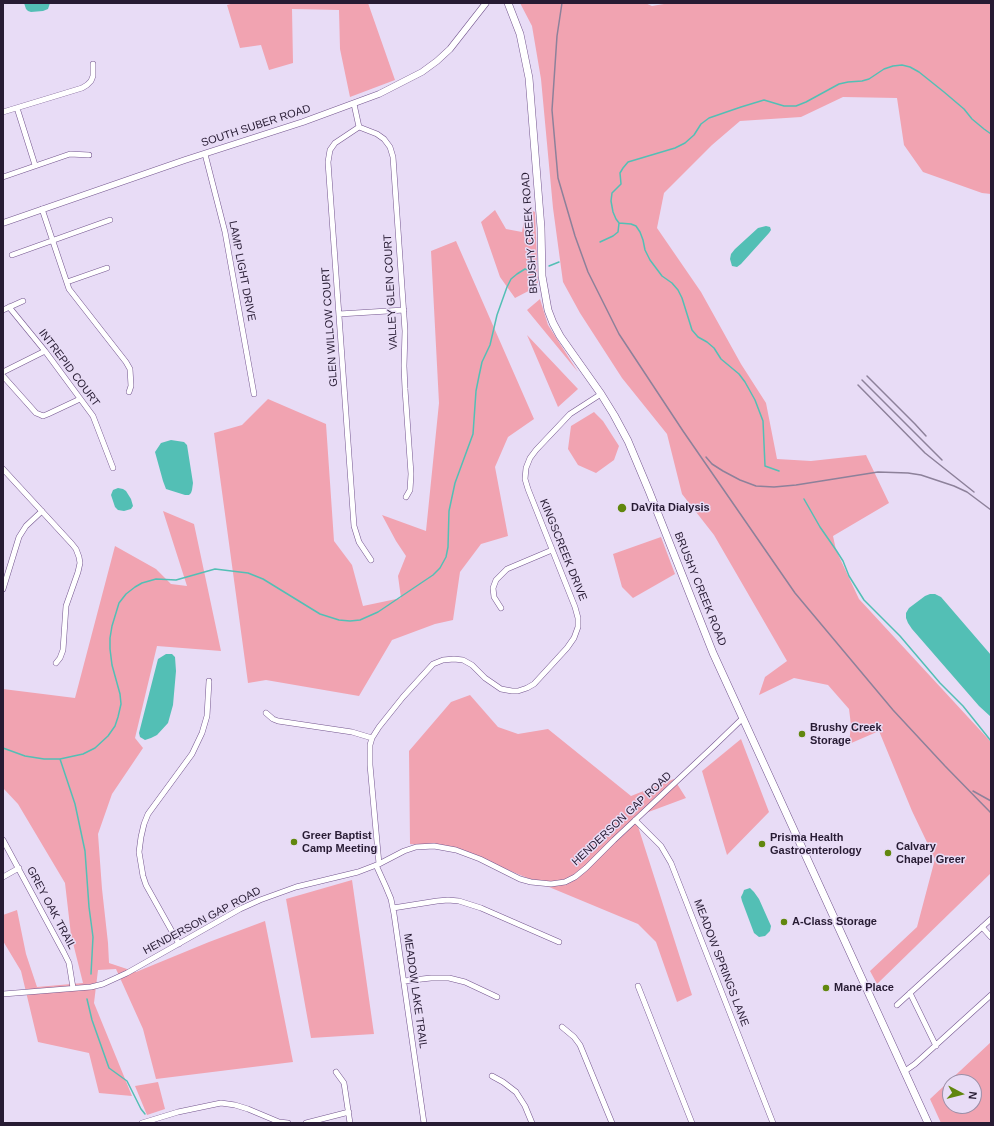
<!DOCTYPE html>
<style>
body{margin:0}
#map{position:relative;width:994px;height:1126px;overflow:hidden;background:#e8dcf6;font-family:Helvetica,sans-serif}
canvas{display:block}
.frame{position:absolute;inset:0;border:4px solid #271b33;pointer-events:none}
.north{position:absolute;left:942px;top:1074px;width:40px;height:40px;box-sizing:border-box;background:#e8dcf6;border:1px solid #9b8fa8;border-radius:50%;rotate:97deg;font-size:11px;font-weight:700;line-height:16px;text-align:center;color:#271b33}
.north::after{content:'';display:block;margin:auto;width:14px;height:18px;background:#61870e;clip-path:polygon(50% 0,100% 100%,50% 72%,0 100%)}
</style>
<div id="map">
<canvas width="994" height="1126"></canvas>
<div class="frame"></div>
<div class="north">N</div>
</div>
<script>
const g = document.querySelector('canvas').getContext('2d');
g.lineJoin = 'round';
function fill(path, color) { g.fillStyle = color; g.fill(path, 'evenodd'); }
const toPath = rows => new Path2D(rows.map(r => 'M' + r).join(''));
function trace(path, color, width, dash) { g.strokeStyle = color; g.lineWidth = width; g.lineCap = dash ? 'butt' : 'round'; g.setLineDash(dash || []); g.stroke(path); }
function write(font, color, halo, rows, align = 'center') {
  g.font = font + ' Helvetica,sans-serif'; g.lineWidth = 3; g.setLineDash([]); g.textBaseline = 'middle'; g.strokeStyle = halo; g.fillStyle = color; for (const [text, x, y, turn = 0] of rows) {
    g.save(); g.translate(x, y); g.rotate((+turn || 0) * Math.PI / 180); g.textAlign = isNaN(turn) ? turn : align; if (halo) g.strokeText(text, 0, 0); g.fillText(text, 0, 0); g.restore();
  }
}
const green = toPath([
 [234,3,368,3,395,80,350,97,340,49,339,10,292,9,293,63,269,70,261,45,240,48,227,5],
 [520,3,645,3,652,6,670,3,991,3,991,194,982,193,923,172,904,145,897,98,843,97,801,117,740,121,712,145,664,193,657,228,701,292,741,364,766,403,777,459,811,461,866,455,889,503,833,536,836,550,859,599,991,742,991,873,877,984,870,971,917,927,935,859,912,811,879,731,849,744,851,725,849,709,828,685,794,678,759,695,765,677,787,661,714,535,682,494,667,434,622,378,580,313,563,282,553,208,541,79,532,26],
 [526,208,535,212,538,286,515,298,500,277,481,222,495,210,506,229,522,232],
 [456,241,534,419,508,437,495,467,508,536,481,544,460,572,453,620,435,624,392,640,359,696,266,680,248,683,214,433,242,425,268,399,326,424,334,541,352,565,363,606,401,598,398,576,406,556,396,541,382,515,426,531,439,403,431,251],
 [540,299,548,325,578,372,527,310],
 [527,335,578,389,558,407],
 [594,412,603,421,619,446,614,460,596,473,578,465,568,449,571,426],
 [163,511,194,524,221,651,157,646,135,738,143,748,112,794,98,834,102,889,108,943,109,963,136,972,209,942,265,921,293,1062,156,1079,143,1029,116,969,98,970,94,1003,132,1096,99,1093,89,1053,38,1042,21,971,3,941,3,915,17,910,26,954,37,987,83,983,71,935,65,883,18,804,3,788,3,689,75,698,115,546,156,569,171,584,187,586],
 [661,537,675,574,633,598,622,587,613,554],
 [470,695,498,727,518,734,548,729,631,796,674,779,686,798,635,817,692,995,677,1002,656,942,638,924,460,850,410,844,409,751,451,702],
 [741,739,769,812,727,855,702,771],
 [352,880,374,1034,311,1038,286,899],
 [991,1042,991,1123,941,1123,930,1099],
 [950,1082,974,1082,974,1106,950,1106],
 [158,1082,165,1109,147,1115,135,1086]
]);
const water = toPath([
 [24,3,50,3,48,9,43,11,31,12,28,11,26,9],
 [766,226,770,227,771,230,769,233,741,264,737,267,732,266,730,259,731,254,735,249,758,228],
 [171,440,184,442,187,445,193,483,192,490,191,493,189,495,185,495,166,489,163,481,155,452,161,443],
 [118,488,123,489,126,491,131,499,133,506,131,509,124,511,118,510,115,507,111,495,113,490],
 [930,594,935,594,941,597,991,655,991,717,979,706,912,629,908,623,906,618,906,613,909,608,925,596],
 [166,654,172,654,175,657,176,671,173,705,168,723,157,735,151,738,145,740,140,737,139,733,158,659],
 [750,888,754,892,759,899,771,926,770,931,765,936,759,937,754,933,742,901,741,897,743,893,744,890]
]);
const stream = toPath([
 [600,242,613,236,618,232,619,223],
 [549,266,559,262],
 [779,471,765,466,763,421,755,400,745,382,739,374,721,359,714,348,707,342,698,337,692,330,682,298,678,290,672,283,662,276,650,260,645,250,643,240,640,232,636,226,631,224,619,223,616,219,613,212,611,201,612,193,621,184,620,173,623,168,628,162,675,148,685,143,694,135,701,124,709,118,741,107,764,100,784,106,796,106,806,102,839,84,848,82,862,81,869,79,884,69,893,66,902,65,910,67,919,72,944,92,964,109,972,119,984,129,991,134],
 [804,499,820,527,836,550,843,561,849,576,864,600,900,636,940,683,963,706,991,741],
 [3,748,25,756,44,759,60,759,83,754,95,748,108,736,115,726,118,717,121,704,120,694,112,665,110,649,110,638,112,626,119,603,126,594,135,587,142,583,156,579,176,580,215,569,248,573,263,579,320,614,339,620,350,621,360,620,378,612,433,575,440,568,446,557,448,547,449,511,455,483,473,434,476,391,479,376,482,362,490,345,497,315,507,287,511,279,517,274,525,269,534,272],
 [60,759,75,804,85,851,89,907,93,937,91,974],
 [87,999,92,1020,109,1068,127,1081,141,1109,145,1114]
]);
const minor = toPath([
 [354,104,359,127,335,143,330,150,328,162,354,526,359,542,371,560],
 [17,108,35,165],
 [3,112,82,88,87,85,91,81,93,76,93,64],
 [359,127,377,134,384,139,390,147,393,157,405,331,404,366,405,389,411,474,410,490,406,497],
 [205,154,225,232,254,394],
 [3,177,70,154,89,155],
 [42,209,69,289,126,362,130,369,131,386,129,392],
 [12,255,110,220],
 [67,282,107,268],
 [9,307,45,351,93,416,113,468],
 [3,310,23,301],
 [339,314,404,310],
 [3,372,45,351],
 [3,376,36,413,41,415,43,416,48,414,80,399],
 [3,469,72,544,76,549,79,557,80,563,78,572,66,606,63,650,60,658,56,663],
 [3,589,19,537,26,526,42,511],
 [501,608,494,597,493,588,496,580,507,569,552,550],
 [266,713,273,719,278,721,352,732,372,738],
 [635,820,661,846,671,863,773,1123],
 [3,840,64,953,69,963,73,988],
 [379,864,370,765,370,745,372,738,379,727,403,697,433,664,443,660,454,659,463,660,472,665,485,678,501,689,512,691,518,691,527,688,534,684,567,648,574,638,578,627,578,618,575,607,528,489,525,479,526,468,530,458,536,450,570,414,601,394],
 [376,865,386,887,391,899,394,914,424,1123],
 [3,877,19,868],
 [393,908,437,901,448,900,459,901,481,908,559,942],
 [982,927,991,937],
 [179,944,146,885,143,876,139,852,141,837,144,824,148,814,192,754,202,733,207,716,209,681],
 [404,981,431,978,449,978,465,982,497,997],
 [638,986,692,1123],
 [910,993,936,1046],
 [3,994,91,987,103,984,127,973,240,909,260,900,296,887,358,872,379,864,404,851,416,847,434,846,456,850,480,859,520,879,531,882,551,884,565,882,575,877,586,868,614,840,714,746,743,718],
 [897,1005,991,919],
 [562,1027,574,1037,580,1045,612,1123],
 [905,1071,915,1064,991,995],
 [336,1072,344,1083,350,1123],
 [492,1076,503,1082,516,1092,525,1106,532,1123],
 [142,1123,178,1112,221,1103,235,1105,248,1109,279,1122,288,1123],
 [306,1123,349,1112]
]);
const tertiary = toPath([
 [3,223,185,160,303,122,379,94,422,72,437,61,450,49,486,3]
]);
const secondary = toPath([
 [508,3,520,34,529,78,541,228,542,276,548,310,553,323,560,336,601,394,614,415,628,441,649,491,713,653,928,1123]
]);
const rail = toPath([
 [562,3,557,36,552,110,558,178,575,236,588,272,619,334,683,431,795,593,893,710,945,766,991,813],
 [867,376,915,424,926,436],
 [862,380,942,460],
 [858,385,925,453,974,492],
 [706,457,712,464,723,471,740,480,756,486,774,487,796,485,878,472,908,473,921,475,954,486,967,492,991,510],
 [973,791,991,801]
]);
const markers = [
 [622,508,5,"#61870e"],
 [802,734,4,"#61870e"],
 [294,842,4,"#61870e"],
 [762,844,4,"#61870e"],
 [888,853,4,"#61870e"],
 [784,922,4,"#61870e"],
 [826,988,4,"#61870e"]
];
const streetNames = [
 ["SOUTH SUBER ROAD",256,126,-18],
 ["BRUSHY CREEK ROAD",530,233,-94],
 ["LAMP LIGHT DRIVE",242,271,79],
 ["VALLEY GLEN COURT",391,292,-93],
 ["GLEN WILLOW COURT",330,327,-94],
 ["INTREPID COURT",69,368,53],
 ["KINGSCREEK DRIVE",563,550,68],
 ["BRUSHY CREEK ROAD",700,589,68],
 ["HENDERSON GAP ROAD",622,819,-43],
 ["GREY OAK TRAIL",51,908,62],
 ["HENDERSON GAP ROAD",202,921,-28],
 ["MEADOW SPRINGS LANE",721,963,69],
 ["MEADOW LAKE TRAIL",415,991,82]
];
const poiNames = [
 ["DaVita Dialysis",631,508],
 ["Brushy Creek",810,728],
 ["Storage",810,741],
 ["Greer Baptist",302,836],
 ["Camp Meeting",302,849],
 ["Prisma Health",770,838],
 ["Gastroenterology",770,851],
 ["Calvary",896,847],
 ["Chapel Greer",896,860],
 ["A-Class Storage",792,922],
 ["Mane Place",834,988]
];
fill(green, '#f1a3b1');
fill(water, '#53bfb5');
trace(stream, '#53bfb5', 1.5);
trace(minor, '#73558e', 6);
trace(tertiary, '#73558e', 7);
trace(secondary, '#73558e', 8);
trace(minor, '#fff', 5);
trace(tertiary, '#fff', 6);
trace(secondary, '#fff', 7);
trace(rail, '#8d819a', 1.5);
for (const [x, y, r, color] of markers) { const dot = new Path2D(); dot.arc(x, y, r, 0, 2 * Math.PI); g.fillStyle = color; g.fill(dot); trace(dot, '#e8dcf6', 1.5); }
write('11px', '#271b33', '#e8dcf6', streetNames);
write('bold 11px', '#271b33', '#e8dcf6', poiNames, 'left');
</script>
